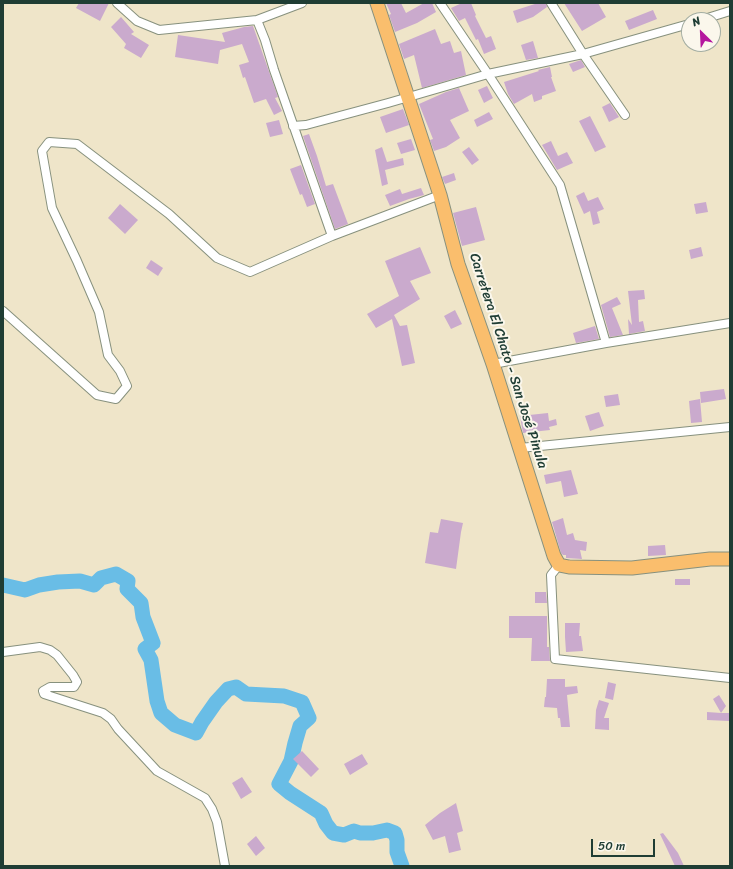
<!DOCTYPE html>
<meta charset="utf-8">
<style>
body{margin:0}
#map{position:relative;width:733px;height:869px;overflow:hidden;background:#efe5c9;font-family:Sriracha,sans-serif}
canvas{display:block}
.frame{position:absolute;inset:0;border:4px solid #1f3d34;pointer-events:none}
.north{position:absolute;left:681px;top:12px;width:40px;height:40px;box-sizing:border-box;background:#fbf7ec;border:1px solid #a3ada2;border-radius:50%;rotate:336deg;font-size:11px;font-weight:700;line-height:16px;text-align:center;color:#1f3d34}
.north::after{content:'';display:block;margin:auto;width:14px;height:18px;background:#b5179e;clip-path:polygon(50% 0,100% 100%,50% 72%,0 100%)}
.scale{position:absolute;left:591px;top:839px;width:64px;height:18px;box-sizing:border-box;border:2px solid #1f3d34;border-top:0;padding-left:5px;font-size:12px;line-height:14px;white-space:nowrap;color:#1f3d34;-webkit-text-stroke:3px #fbf7ec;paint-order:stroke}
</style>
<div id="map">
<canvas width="733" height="869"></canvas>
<div class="frame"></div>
<div class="north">N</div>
<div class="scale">50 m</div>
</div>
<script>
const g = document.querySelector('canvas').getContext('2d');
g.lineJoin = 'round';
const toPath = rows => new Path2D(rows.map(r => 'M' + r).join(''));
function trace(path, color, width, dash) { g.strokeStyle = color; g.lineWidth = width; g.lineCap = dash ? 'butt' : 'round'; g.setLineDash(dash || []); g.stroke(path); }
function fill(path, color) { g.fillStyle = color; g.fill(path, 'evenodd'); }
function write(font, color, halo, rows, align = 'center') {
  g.font = font + ' Sriracha,sans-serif'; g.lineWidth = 4; g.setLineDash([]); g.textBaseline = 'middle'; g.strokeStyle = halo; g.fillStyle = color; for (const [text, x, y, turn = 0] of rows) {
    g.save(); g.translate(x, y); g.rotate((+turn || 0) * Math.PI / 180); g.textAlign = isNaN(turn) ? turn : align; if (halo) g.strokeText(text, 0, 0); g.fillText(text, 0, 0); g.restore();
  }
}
const river = toPath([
 [3,585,25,590,39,585,58,582,80,581,94,585,101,578,116,574,128,581,127,589,141,603,143,617,153,643,145,649,151,660,157,701,161,713,175,725,196,733,202,722,216,702,228,689,236,687,246,694,284,696,302,702,309,718,300,726,295,743,291,761,279,784,290,793,321,813,326,824,333,833,344,835,354,831,360,833,373,833,387,830,395,833,397,840,397,852,402,866]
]);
const building = toPath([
 [79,3,109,3,100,21,76,8],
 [386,3,401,3,406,13,424,3,432,3,436,12,417,23,395,32,389,15,391,14],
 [462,3,471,3,476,15,475,16,486,38,491,36,496,49,484,54,478,39,476,40,465,18,459,21,451,8],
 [538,3,546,3,547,7,533,17,517,23,513,11],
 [564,3,598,3,606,17,582,31],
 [653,10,657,19,629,30,625,21],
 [121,17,134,32,131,34,149,45,141,58,124,48,126,44,111,27],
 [253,26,278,97,275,98,282,111,274,115,266,99,254,103,245,77,243,78,239,65,249,62,242,44,220,50,218,64,175,57,178,35,225,42,222,33,244,27],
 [435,29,441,44,450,41,454,53,461,51,466,75,422,88,414,55,404,59,399,44],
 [533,41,538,58,526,60,521,45],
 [581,60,585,67,573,72,569,64],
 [550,67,552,77,551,77,556,91,542,96,542,99,534,102,532,94,514,104,508,94,504,82,539,71,538,70],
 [487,86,493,98,484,103,478,90],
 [459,88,469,111,450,120,460,138,446,147,434,151,430,140,433,139,419,104,446,92],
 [610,103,619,117,609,122,602,107],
 [403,109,409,125,386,133,380,117],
 [489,112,493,119,477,127,474,120],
 [590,116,606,147,595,152,579,121],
 [279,120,283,134,270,137,266,123],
 [309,134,317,156,326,186,333,184,348,224,335,229,303,136],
 [411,139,415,150,401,154,397,143],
 [551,141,558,156,567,152,573,163,557,170,542,145],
 [382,147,387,162,403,158,404,165,385,170,388,184,382,186,375,150],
 [469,147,479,160,472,165,462,152],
 [301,165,315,204,307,207,302,194,300,195,290,169],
 [454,173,456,180,445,184,442,177],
 [421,188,424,195,409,199,390,206,385,195,400,189,402,194],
 [584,192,588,201,598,197,604,209,597,212,600,223,593,225,590,211,584,214,576,196],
 [706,202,708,212,696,214,694,204],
 [120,204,138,220,125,234,108,218],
 [476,207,485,240,462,246,453,213],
 [420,247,431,273,410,281,420,299,394,315,400,326,407,325,415,363,402,366,392,319,376,328,367,314,399,296,385,261],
 [701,247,703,256,691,259,689,250],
 [151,260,163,268,158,276,146,268],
 [644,290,645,299,638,300,639,322,643,321,645,331,629,334,628,319,632,325,628,291],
 [617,297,621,304,612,308,623,335,610,337,601,305],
 [455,310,462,324,451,329,444,316],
 [595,326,599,339,576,343,573,333],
 [724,389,726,399,701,403,700,392],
 [618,394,620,405,606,407,604,396],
 [700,399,702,422,691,423,689,401],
 [599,412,604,426,590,431,585,416],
 [548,413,549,421,556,419,557,425,549,427,550,430,523,433,520,416],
 [571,470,578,494,564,497,561,481,546,484,544,475],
 [563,518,567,535,573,533,575,540,587,542,586,551,580,550,582,559,566,558,566,555,563,555,561,553,552,522],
 [441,519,463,523,461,532,456,569,425,563,430,532,438,533],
 [665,545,666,555,648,556,648,546],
 [675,579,690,579,690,585,675,585],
 [535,592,546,592,547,603,535,603],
 [509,616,547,616,547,647,549,647,550,661,531,661,532,638,509,638],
 [565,623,580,623,579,636,581,636,583,651,566,652,565,637],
 [547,679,565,679,565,687,577,686,578,693,567,695,570,727,561,727,560,718,558,718,557,708,544,707,545,697,546,697],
 [608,682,616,684,613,700,605,698],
 [719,695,726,706,721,713,730,713,729,721,707,720,707,712,721,713,713,699],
 [599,700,609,703,604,718,609,718,609,730,595,729,596,710],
 [302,751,319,769,311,777,293,759],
 [362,754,368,764,350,775,344,764],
 [242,777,252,792,241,799,232,783],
 [456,803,463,831,457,833,461,850,449,853,445,836,433,840,425,825,440,813],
 [663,833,678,853,684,866,675,866,660,834],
 [256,836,265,848,256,856,247,844]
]);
const street = toPath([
 [117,3,137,21,159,30,257,20,302,3],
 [440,3,488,74,560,185,606,343],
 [551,3,583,54,625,115],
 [257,20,265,40,274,70,332,236],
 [701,20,730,11],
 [293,126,306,125,388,103,488,74,583,54,689,24],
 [3,311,97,395,116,399,127,386,120,371,108,355,99,312,77,261,52,208,42,151,49,142,77,144,169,214,217,258,250,272,332,236,440,195],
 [493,364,606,343,730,323],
 [520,448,730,427],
 [559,565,551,575,555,659,730,678],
 [3,652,40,647,50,650,57,655,73,675,77,682,74,687,50,687,43,691,44,694,103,713,111,719,118,729,157,771,205,798,212,809,217,822,225,866]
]);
const primary = toPath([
 [377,3,440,195,458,264,493,364,554,556,559,565,569,567,632,568,710,559,730,559]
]);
const streetNames = [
 ["Carretera El Chato - San José Pinula",508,361,72]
];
trace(river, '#69bde6', 15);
fill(building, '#caaacd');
trace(street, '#87917e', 10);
trace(primary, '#87917e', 15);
trace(street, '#fff', 8);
trace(primary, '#fabe6d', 13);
write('14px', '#1f3d34', '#fbf7ec', streetNames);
</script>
